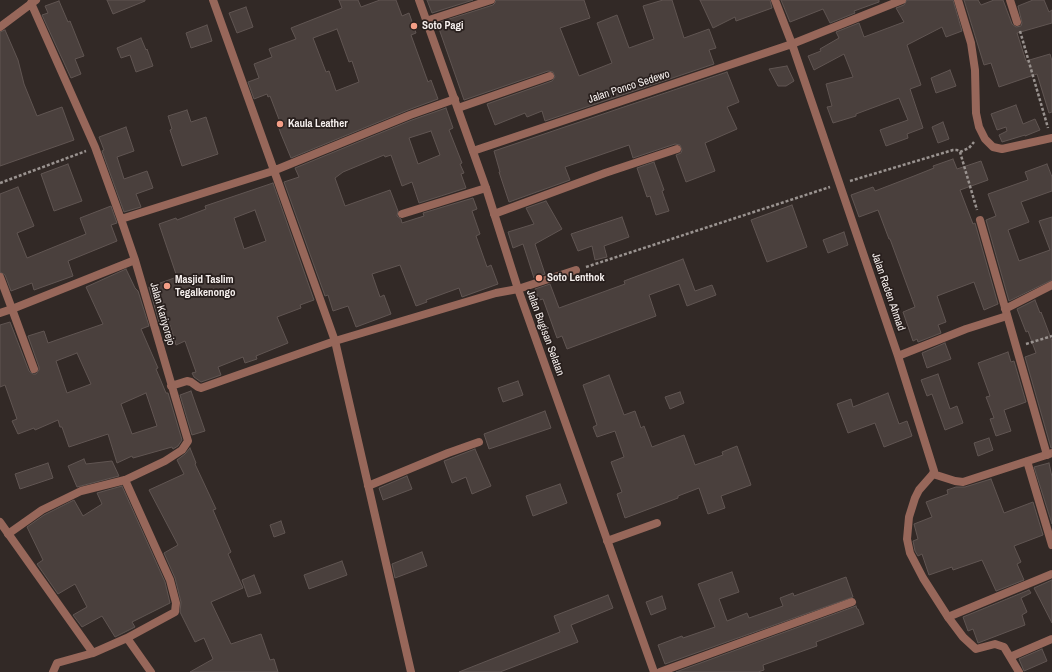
<!DOCTYPE html>
<style>
body{margin:0}
canvas{display:block;background:#322926}
</style>
<canvas width="1052" height="672"></canvas>
<script>
const g = document.querySelector('canvas').getContext('2d');
g.lineJoin = 'round';
function fill(path, color) { g.fillStyle = color; g.fill(path, 'evenodd'); }
const toPath = rows => new Path2D(rows.map(r => 'M' + r).join(''));
function trace(path, color, width, dash) { g.strokeStyle = color; g.lineWidth = width; g.lineCap = dash ? 'butt' : 'round'; g.setLineDash(dash || []); g.stroke(path); }
function write(font, color, halo, rows, align = 'center') {
  g.font = font + ' "Archivo Narrow",sans-serif'; g.lineWidth = 3.5; g.setLineDash([]); g.textBaseline = 'middle'; g.strokeStyle = halo; g.fillStyle = color; for (const [text, x, y, turn = 0] of rows) {
    g.save(); g.translate(x, y); g.rotate((+turn || 0) * Math.PI / 180); g.textAlign = isNaN(turn) ? turn : align; if (halo) g.strokeText(text, 0, 0); g.fillText(text, 0, 0); g.restore();
  }
}
const building = toPath([
 [107,0,145,0,145,1,113,14,107,0],
 [339,0,358,0,361,7,380,0,396,0,402,16,409,13,416,33,411,35,428,82,431,80,438,99,408,110,291,158,281,134,277,123,280,122,270,96,268,97,267,94,254,99,248,82,259,78,254,64,272,57,269,49,296,39,291,28,342,8,339,0],
 [337,29,349,62,352,61,359,82,336,91,329,71,326,72,313,38,337,29],
 [427,0,473,0,432,13,427,0],
 [496,0,584,0,590,18,560,28,579,76,612,63,597,23,617,15,629,48,654,39,643,6,663,0,672,0,684,38,709,29,716,48,709,50,714,64,545,121,542,111,527,117,525,113,495,125,487,104,552,81,555,77,553,72,548,71,464,100,437,23,493,5,495,3,496,0],
 [700,0,770,0,772,8,736,21,735,17,713,28,700,0],
 [781,0,879,0,879,2,854,11,855,13,830,23,823,9,790,22,781,0],
 [907,0,953,0,962,31,946,37,942,27,907,45,921,85,910,89,923,128,907,134,908,138,886,146,880,130,908,120,899,98,856,114,856,116,833,123,827,107,832,106,826,84,853,77,844,54,814,70,808,56,821,51,820,49,839,38,836,32,859,23,864,37,904,22,896,8,904,5,907,0],
 [964,0,978,0,981,5,994,0,1003,0,1012,24,1016,27,1021,26,1022,23,1018,6,1033,0,1044,0,1049,12,1052,10,1052,23,1017,33,1026,61,1050,54,1052,61,1052,112,1049,113,1037,74,999,87,991,63,984,65,964,0],
 [59,1,68,22,70,21,84,56,75,59,81,74,71,78,42,15,48,13,45,6,59,1],
 [246,7,253,27,237,33,229,13,246,7],
 [207,25,212,41,191,48,186,33,207,25],
 [5,30,18,60,24,84,37,116,62,107,74,140,0,166,0,32,5,30],
 [141,38,146,50,147,49,153,66,136,72,130,55,121,58,117,48,141,38],
 [787,66,794,81,786,86,778,86,769,69,787,66],
 [950,70,956,86,936,93,931,78,950,70],
 [727,72,739,102,727,107,737,129,705,143,715,171,686,182,676,155,681,153,682,150,680,145,675,144,633,158,629,145,565,167,570,180,509,202,499,172,500,172,494,151,727,72],
 [1016,105,1023,124,1035,119,1040,130,1025,136,1025,135,1002,142,999,135,1007,131,1006,127,997,130,991,114,1016,105],
 [446,108,453,128,449,130,462,163,460,164,464,173,461,174,466,188,419,203,412,182,402,186,391,155,385,157,384,155,343,172,335,178,345,206,390,190,398,211,397,216,401,219,402,223,424,216,423,213,473,198,477,209,472,211,480,234,476,236,487,267,491,265,498,284,462,297,459,288,426,300,427,302,416,306,400,265,372,274,380,297,384,295,391,314,356,327,348,306,333,311,328,295,325,296,284,182,299,177,295,168,412,120,446,108],
 [431,131,440,155,418,164,409,138,431,131],
 [187,110,191,122,206,117,218,154,182,166,170,130,172,129,168,116,187,110],
 [943,122,949,139,938,143,932,127,943,122],
 [126,127,134,151,117,157,124,179,147,171,153,188,136,194,141,207,124,212,102,151,104,150,99,137,126,127],
 [953,159,957,169,981,161,988,180,960,190,973,224,975,223,998,304,984,310,974,282,937,296,946,322,938,325,941,333,918,342,917,339,913,341,903,312,915,307,890,239,889,239,878,210,859,217,851,195,873,187,875,191,914,176,934,168,933,166,953,159],
 [654,162,664,190,662,191,669,211,656,215,650,196,647,197,637,168,654,162],
 [68,164,82,201,54,211,41,174,68,164],
 [1047,164,1052,177,1052,191,1021,202,1029,222,1008,230,1019,261,1050,250,1039,221,1052,217,1052,280,1009,301,986,220,996,216,988,194,1028,180,1025,172,1047,164],
 [273,183,314,300,300,305,301,308,277,317,288,343,256,356,257,359,245,363,243,357,218,367,221,375,201,382,194,377,192,373,196,372,185,341,176,345,170,325,167,326,165,319,159,322,149,287,177,277,159,224,176,218,177,220,206,209,205,206,273,183],
 [255,210,266,241,244,249,234,218,255,210],
 [18,187,34,226,17,233,27,258,86,234,80,218,111,206,117,223,111,225,117,241,68,261,73,276,34,290,32,283,11,291,5,275,0,272,0,194,18,187],
 [546,201,562,229,535,244,545,274,534,278,523,244,513,248,508,232,534,224,526,208,546,201],
 [792,205,807,247,767,262,751,220,792,205],
 [622,217,629,237,604,246,607,257,595,260,592,246,578,251,571,234,622,217],
 [844,232,848,245,828,253,823,240,844,232],
 [683,259,695,291,712,285,716,295,687,306,679,284,649,295,656,316,567,349,562,336,557,338,543,299,539,300,535,289,550,284,559,308,625,284,624,281,683,259],
 [126,269,135,288,138,291,149,326,141,329,158,368,156,369,166,393,168,393,182,440,178,446,173,449,172,447,133,458,132,456,117,463,108,434,69,447,62,427,60,427,58,420,35,430,34,428,18,434,12,421,17,419,5,385,0,387,0,325,10,322,29,371,33,374,36,374,39,370,39,367,28,336,44,331,48,343,103,324,86,287,126,269],
 [77,353,91,384,67,393,56,361,77,353],
 [146,393,157,426,132,434,121,404,146,393],
 [1035,300,1040,313,1041,312,1052,341,1052,448,1051,448,1025,357,1036,353,1028,331,1026,332,1017,309,1035,300],
 [945,343,951,359,927,368,922,353,945,343],
 [1008,352,1011,362,1014,361,1026,402,1004,410,1011,431,996,436,990,419,994,418,986,397,990,396,978,363,1008,352],
 [938,374,950,409,957,406,963,423,945,430,932,394,927,396,921,380,938,374],
 [609,375,624,415,635,411,641,428,644,426,652,447,684,435,695,465,723,455,722,452,737,446,751,485,721,496,725,508,708,514,699,488,678,496,678,498,625,518,617,494,622,492,611,462,624,457,615,431,597,437,593,427,597,425,583,385,609,375],
 [518,381,523,395,503,402,498,388,518,381],
 [191,391,205,431,192,435,180,395,191,391],
 [680,392,684,403,670,409,665,397,680,392],
 [888,393,899,424,907,421,912,436,884,447,875,423,848,433,837,404,851,399,853,407,888,393],
 [545,411,551,428,489,449,484,434,545,411],
 [989,438,993,450,978,456,974,443,989,438],
 [190,448,196,463,195,464,216,509,213,510,231,552,228,554,243,588,211,602,231,644,261,634,270,660,274,659,278,672,190,672,213,659,204,638,195,642,180,612,181,602,175,578,164,553,178,545,149,490,184,474,177,460,185,454,190,448],
 [475,449,491,486,472,494,466,477,452,483,444,461,475,449],
 [84,459,86,464,112,461,119,476,77,487,68,466,84,459],
 [48,463,53,478,20,489,15,474,48,463],
 [1049,463,1052,477,1052,524,1034,467,1049,463],
 [407,476,412,489,383,500,379,488,407,476],
 [991,479,1004,513,1033,502,1043,535,1014,546,1021,562,1017,564,1024,580,996,591,982,560,953,570,952,567,929,575,922,554,918,556,915,551,913,541,918,539,914,524,932,517,926,502,948,494,947,490,956,487,965,487,991,479],
 [560,484,567,503,533,516,526,496,560,484],
 [122,486,165,582,170,603,132,622,135,627,115,637,102,616,82,627,73,615,87,607,75,584,58,594,37,564,43,560,27,527,44,515,74,500,83,516,102,504,97,493,122,486],
 [281,521,285,533,274,537,270,525,281,521],
 [422,552,427,566,395,578,392,564,422,552],
 [342,561,347,575,309,589,304,575,342,561],
 [732,572,739,592,719,599,727,621,747,613,749,618,783,606,780,598,793,593,794,596,846,577,853,597,665,664,658,645,682,636,683,638,715,627,698,584,732,572],
 [254,575,261,593,248,597,242,580,254,575],
 [1052,580,1052,623,1034,588,1052,580],
 [1029,590,1031,593,1021,598,1027,612,1022,615,1025,625,978,643,973,629,968,631,963,617,1029,590],
 [608,595,613,608,571,625,578,642,500,672,459,672,560,632,554,616,608,595],
 [662,596,666,609,651,615,646,602,662,596],
 [856,606,857,609,858,609,864,624,816,642,817,646,763,665,764,670,758,672,676,672,856,606],
 [1042,649,1047,661,1024,671,1019,659,1042,649]
]);
const path = toPath([
 [1020,31,1048,128],
 [960,152,969,148,974,142],
 [850,181,953,150,957,150,960,152,977,210],
 [0,183,86,151],
 [586,267,830,187],
 [1026,344,1052,336]
]);
const service = toPath([
 [1010,0,1017,22],
 [980,220,1047,455],
 [1005,309,1052,285],
 [0,313,12,309,34,369],
 [335,341,411,672],
 [933,474,919,490,915,498,909,517,907,539,910,553,923,578,948,617,963,637,976,649,995,644,1004,647,1019,672],
 [368,486,448,453,479,442],
 [8,534,42,510,81,491,125,480],
 [607,541,657,523],
 [1010,657,1052,639]
]);
const minor = toPath([
 [213,0,335,341],
 [775,0,792,44,898,356,934,471,933,474,955,481,963,482,1052,453],
 [958,0,971,43,975,70,976,113,979,127,985,139,993,147,1002,149,1052,138],
 [31,3,95,147,121,219,135,260,188,441,182,450,165,461,125,480,170,580,176,603,175,612,127,638,151,672],
 [426,21,491,0],
 [0,27,36,0],
 [458,108,550,76],
 [473,151,792,44,902,0],
 [402,214,486,188],
 [494,214,605,173,677,149],
 [121,219,273,171,410,115,455,99],
 [0,277,12,309,135,260],
 [898,356,966,329,1007,316],
 [171,386,187,381,191,382,198,387,201,388,335,341,496,293,518,289,576,270],
 [1027,461,1052,545],
 [0,522,93,653],
 [948,617,1052,574],
 [53,672,57,663,93,653,127,638],
 [660,672,852,602]
]);
const tertiary = toPath([
 [419,0,486,188,518,289,654,672]
]);
const markers = [
 [414,26,4,"#f49e86"],
 [280,124,4,"#f49e86"],
 [539,278,4,"#f49e86"],
 [167,286,4,"#f49e86"]
];
const poiNames = [
 ["Soto Pagi",422,26],
 ["Kaula Leather",288,124],
 ["Soto Lenthok",547,278],
 ["Masjid Taslim",175,280],
 ["Tegalkenongo",175,293]
];
const streetNames = [
 ["Jalan Ponco Sedewo",629,87,-18],
 ["Jalan Raden Ahmad",888,292,71],
 ["Jalan Kariyorejo",162,314,74],
 ["Jalan Bugisan Selatan",545,333,70]
];
fill(building, '#4a403d');
trace(building, '#605552', 1);
trace(path, '#9a9390', 2.5, [3, 2]);
trace(service, '#97675a', 8);
trace(minor, '#97675a', 8);
trace(tertiary, '#97675a', 8);
for (const [x, y, r, color] of markers) { const dot = new Path2D(); dot.arc(x, y, r, 0, 2 * Math.PI); g.fillStyle = color; g.fill(dot); trace(dot, '#281f1d', 1.5); }
write('bold 11px', '#f6f0ee', '#281f1d', poiNames, 'left');
write('11px', '#f6f0ee', '#281f1d', streetNames);
</script>
